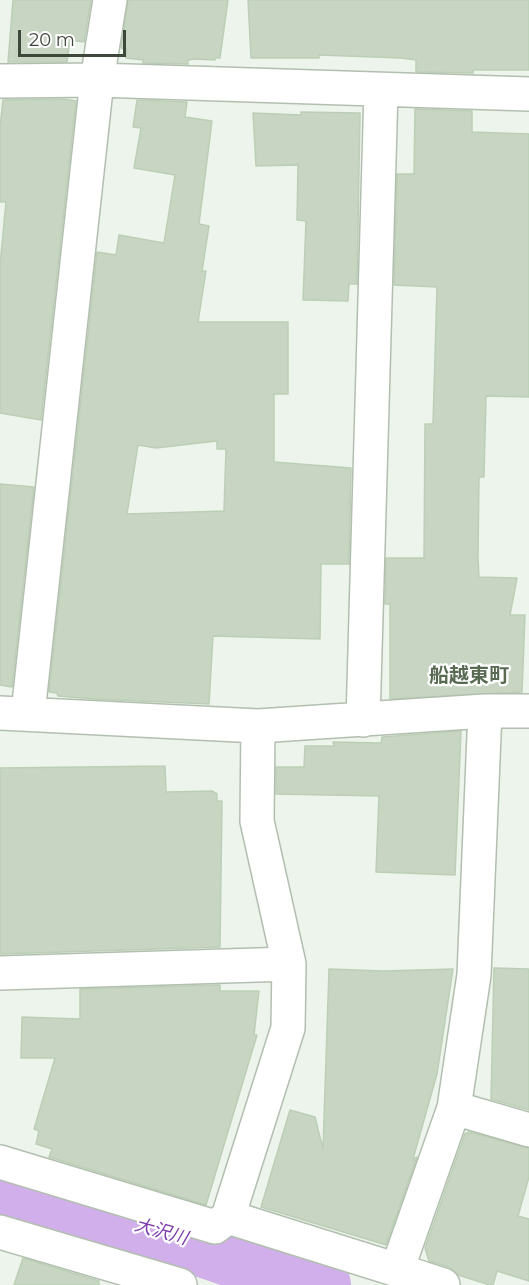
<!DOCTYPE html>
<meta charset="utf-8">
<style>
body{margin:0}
#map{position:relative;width:529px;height:1285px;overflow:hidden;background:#edf4ec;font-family:Montserrat,sans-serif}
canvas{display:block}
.scale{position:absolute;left:18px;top:30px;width:108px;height:27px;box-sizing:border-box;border:3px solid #3d483a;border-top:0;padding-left:8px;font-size:18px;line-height:21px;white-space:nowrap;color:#3d483a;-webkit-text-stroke:4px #fff;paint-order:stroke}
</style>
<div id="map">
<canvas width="529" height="1285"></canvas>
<div class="scale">20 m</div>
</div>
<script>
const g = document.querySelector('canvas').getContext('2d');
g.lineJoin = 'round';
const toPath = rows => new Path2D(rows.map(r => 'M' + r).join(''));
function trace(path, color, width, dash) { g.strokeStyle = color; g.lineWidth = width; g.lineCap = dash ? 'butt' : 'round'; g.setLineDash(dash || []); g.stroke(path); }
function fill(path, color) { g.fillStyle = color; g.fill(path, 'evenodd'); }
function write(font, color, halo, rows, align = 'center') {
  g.font = font + ' Montserrat,"Noto Sans JP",sans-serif'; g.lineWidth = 4.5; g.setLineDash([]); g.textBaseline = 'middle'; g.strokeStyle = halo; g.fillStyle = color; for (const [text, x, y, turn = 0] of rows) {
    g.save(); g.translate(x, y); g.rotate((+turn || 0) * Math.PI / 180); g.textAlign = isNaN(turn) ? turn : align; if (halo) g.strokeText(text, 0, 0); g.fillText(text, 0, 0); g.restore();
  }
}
const river = toPath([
 [0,1187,191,1241,319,1285]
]);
const building = toPath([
 [13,0,91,0,84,42,70,40,67,62,8,62,13,0],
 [128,0,228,0,220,58,215,58,215,60,195,59,188,60,188,64,143,63,143,60,126,58,127,49,121,48,128,0],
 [248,0,529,0,529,70,473,70,473,73,416,72,416,60,401,58,319,55,319,58,251,58,248,0],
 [63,99,76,101,41,420,0,413,0,265,6,202,0,202,0,127,3,100,63,99],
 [137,100,187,102,185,117,212,121,199,224,209,226,202,271,206,271,198,322,288,322,288,394,274,394,274,462,351,468,349,564,321,564,320,639,213,636,209,704,93,699,58,696,57,693,49,692,97,252,116,255,119,235,164,243,175,175,134,168,141,128,133,127,137,100],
 [217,441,217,449,226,449,224,511,127,514,138,445,156,448,217,441],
 [415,109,472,111,472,132,529,134,529,397,486,396,484,477,479,477,478,558,479,577,517,578,510,615,525,615,522,692,390,699,390,604,385,604,386,558,424,558,425,424,433,424,437,287,394,285,397,174,414,174,415,109],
 [301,112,360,113,357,284,349,284,348,301,303,300,306,221,297,220,298,165,256,166,253,113,301,115,301,112],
 [0,484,34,487,12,687,0,685,0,484],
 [461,731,455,875,376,872,379,796,276,794,276,767,304,767,305,746,334,746,333,742,381,743,382,737,461,731],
 [165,766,166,792,212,791,217,794,217,801,222,801,220,947,0,954,0,768,165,766],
 [494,968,529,969,529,1110,491,1099,494,968],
 [329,969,383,971,453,969,437,1074,413,1159,417,1157,386,1245,261,1207,290,1110,315,1117,323,1149,329,969],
 [220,985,220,991,259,991,254,1035,257,1035,206,1205,49,1157,52,1149,36,1144,39,1131,34,1129,55,1058,21,1058,22,1017,80,1019,80,989,220,985],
 [469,1132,529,1148,529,1177,518,1216,529,1219,529,1281,497,1271,493,1285,490,1285,458,1275,449,1267,429,1261,425,1248,465,1134,469,1132],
 [23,1258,99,1281,99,1285,14,1285,23,1258]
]);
const minor = toPath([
 [0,81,97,80,529,94],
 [0,713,258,726,485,711,529,711],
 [28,713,97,80,110,0],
 [363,720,381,90],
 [258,726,257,821,289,964,288,1028,228,1217,397,1270],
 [0,973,289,964],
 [454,1108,529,1130],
 [0,1162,215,1227,228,1217],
 [0,1232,180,1285],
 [443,1285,397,1270,454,1108,474,975,485,711]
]);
const waterNames = [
 ["大沢川",161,1232,16]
];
const quarterNames = [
 ["船越東町",469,676]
];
trace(river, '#d0afeb', 64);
fill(building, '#c7d5c2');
trace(building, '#bccfb6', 1.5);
trace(minor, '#b2bfaf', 36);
trace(minor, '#fff', 33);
write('italic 18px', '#7c3cab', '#fff', waterNames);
write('bold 20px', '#586a52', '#fff', quarterNames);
</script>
